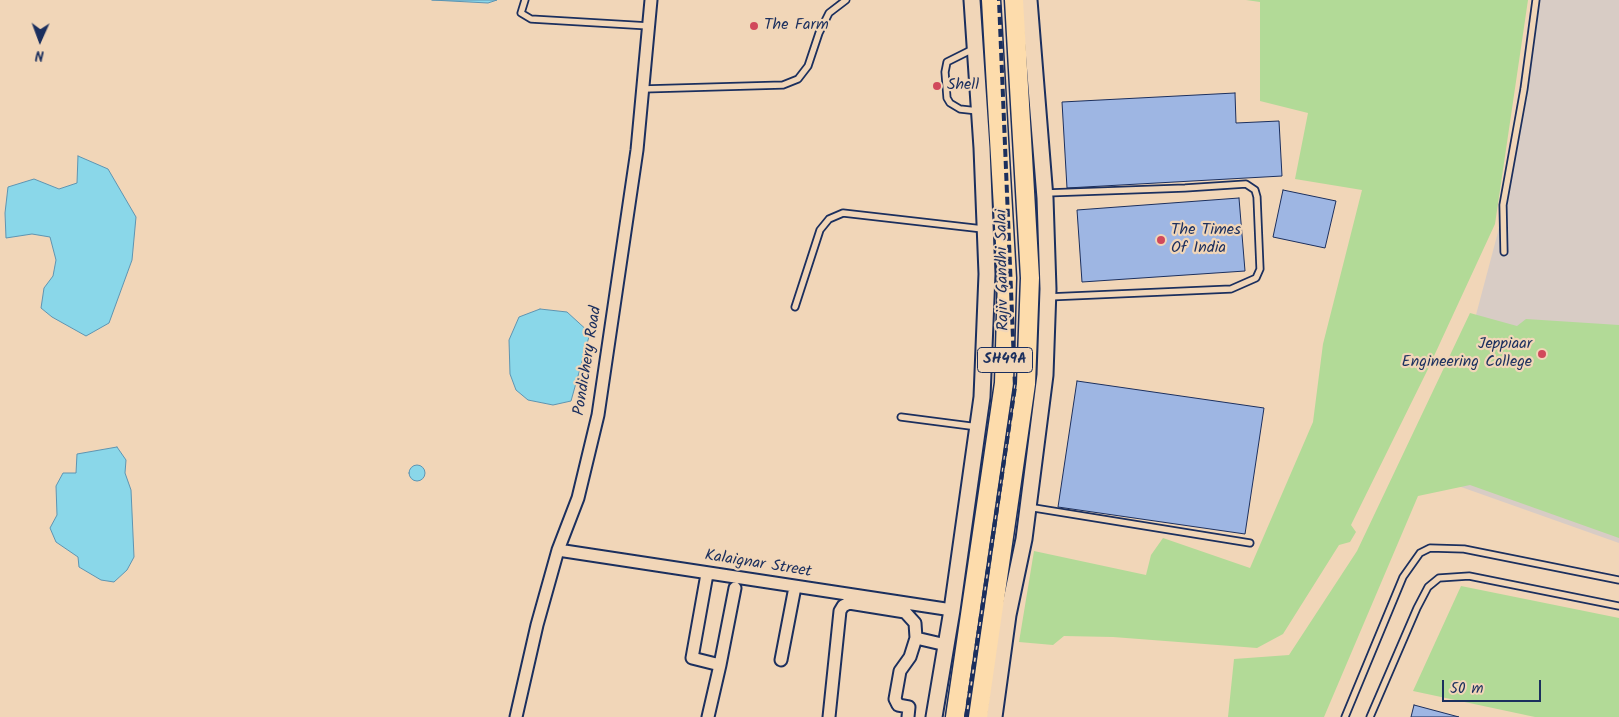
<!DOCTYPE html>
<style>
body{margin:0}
#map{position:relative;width:1619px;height:717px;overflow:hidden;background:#f1d6b8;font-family:Kalam,sans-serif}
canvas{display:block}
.north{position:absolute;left:15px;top:15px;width:50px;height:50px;-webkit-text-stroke:4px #f1d6b8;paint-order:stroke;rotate:182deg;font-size:14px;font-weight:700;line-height:20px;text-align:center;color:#1b2f5e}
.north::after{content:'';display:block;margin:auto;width:18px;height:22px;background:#1b2f5e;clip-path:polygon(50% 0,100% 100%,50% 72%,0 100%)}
.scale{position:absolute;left:1442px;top:680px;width:99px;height:22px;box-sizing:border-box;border:2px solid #1b2f5e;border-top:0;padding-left:6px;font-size:15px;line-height:18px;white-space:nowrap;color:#1b2f5e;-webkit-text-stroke:4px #f1d6b8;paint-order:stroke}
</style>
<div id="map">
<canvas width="1619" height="717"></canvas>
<div class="north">N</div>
<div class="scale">50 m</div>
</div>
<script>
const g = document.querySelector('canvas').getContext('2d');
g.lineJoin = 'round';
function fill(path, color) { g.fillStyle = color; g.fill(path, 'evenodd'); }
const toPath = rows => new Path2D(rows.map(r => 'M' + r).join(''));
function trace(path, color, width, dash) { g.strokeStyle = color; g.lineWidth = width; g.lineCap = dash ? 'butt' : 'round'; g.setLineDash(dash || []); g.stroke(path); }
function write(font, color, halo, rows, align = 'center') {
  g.font = font + ' Kalam,sans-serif'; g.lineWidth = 4.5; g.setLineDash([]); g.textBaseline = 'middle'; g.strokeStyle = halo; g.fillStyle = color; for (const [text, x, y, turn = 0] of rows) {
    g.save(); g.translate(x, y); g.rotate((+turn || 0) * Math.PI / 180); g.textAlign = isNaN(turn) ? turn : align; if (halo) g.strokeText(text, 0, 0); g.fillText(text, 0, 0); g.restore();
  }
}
const built = toPath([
 [1532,0,1619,0,1619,543,1433,477,1498,232]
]);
const green = toPath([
 [1246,0,1528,0,1495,224,1428,369,1351,525,1356,532,1350,542,1339,545,1283,634,1257,648,1113,637,1064,636,1053,645,1019,642,1034,551,1146,575,1151,555,1163,538,1250,568,1313,422,1323,344,1362,190,1295,179,1308,113,1260,101,1260,2],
 [1470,313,1517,326,1526,319,1619,325,1619,538,1470,485,1418,496,1324,717,1228,717,1234,659,1289,655,1357,551],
 [1461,586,1619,618,1619,717,1535,717,1413,691]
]);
const water = toPath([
 [432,0,497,0,488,3,432,0],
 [78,156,108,169,136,217,132,260,109,323,86,336,52,317,41,308,44,288,53,276,56,260,50,237,32,234,6,238,5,213,8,187,34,179,59,189,77,183,78,156],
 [540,309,567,312,590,333,571,401,553,405,528,400,516,390,510,374,509,340,519,317,540,309],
 [117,447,126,460,125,473,131,490,134,557,127,570,114,582,101,580,79,567,78,557,56,542,50,528,57,515,56,486,63,473,76,473,77,454,117,447],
 '409 473a8 8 0 1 1 16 0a8 8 0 1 1-16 0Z'
]);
const building = toPath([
 [1235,93,1236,123,1279,121,1282,176,1067,188,1062,102,1235,93],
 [1283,190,1336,201,1325,248,1273,237,1283,190],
 [1239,198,1245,271,1082,282,1077,210,1239,198],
 [1077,381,1264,408,1245,534,1058,507,1077,381],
 [1414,705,1459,717,1411,717,1414,705]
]);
const lane = toPath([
 [525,0,521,13,531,19,649,26],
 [975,48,947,62,945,72,947,98,950,103,960,109,978,111],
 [643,89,783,85,798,79,808,66,819,33,829,13,846,0],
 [1046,193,1185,188,1246,184,1255,190,1257,197,1260,269,1256,278,1231,289,1048,297],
 [1504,252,1503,205,1524,89,1536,0],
 [795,307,820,230,829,219,843,213,983,229],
 [901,417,978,427],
 [1028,507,1250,543],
 [1345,717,1403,577,1420,553,1430,548,1464,549,1619,580],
 [1370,717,1417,608,1428,587,1439,578,1469,576,1619,606]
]);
const street = toPath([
 [558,550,952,610],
 [707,574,692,658,720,665,708,717],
 [781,660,795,587],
 [720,665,735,588],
 [516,717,537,625,558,550,578,498,598,415,637,150,651,0],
 [829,717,840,611,843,606,849,603,905,612,915,623,916,638,946,645],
 [908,717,909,707,898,705,895,699,900,671,910,657,916,638]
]);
const secondary = toPath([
 [934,717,952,610,982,397,987,274,982,148,972,0],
 [994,717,1008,615,1024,539,1045,375,1048,289,1045,198,1029,0]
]);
const primary = toPath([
 [955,717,1004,383,1007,278,991,0],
 [978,717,1026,384,1030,278,1014,0]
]);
const rail = toPath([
 [966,717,1015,387,999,0]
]);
const markers = [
 [754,26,5,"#d1495b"],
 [937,86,5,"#d1495b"],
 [1161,240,5,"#d1495b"],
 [1542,354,5,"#d1495b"]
];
const shields = [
 [1005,360,55]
];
const shieldNames = [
 ["SH49A",1005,360]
];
const poiNames = [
 ["The Farm",764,26],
 ["Shell",947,86],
 ["The Times",1171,231],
 ["Of India",1171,249],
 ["Jeppiaar",1532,345,"right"],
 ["Engineering College",1532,363,"right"]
];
const streetNames = [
 ["Rajiv Gandhi Salai",1004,270,-91],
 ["Pondichery Road",589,361,-81],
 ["Kalaignar Street",758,565,9]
];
fill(built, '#d8ccc5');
fill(green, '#b2da97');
fill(water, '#8ad7e9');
trace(water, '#5e94b1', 1);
fill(building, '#9eb6e3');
trace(building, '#1b2f5e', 1);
trace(lane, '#1b2f5e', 9);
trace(street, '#1b2f5e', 15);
trace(secondary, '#1b2f5e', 19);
trace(primary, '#1b2f5e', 21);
trace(lane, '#f1d6b8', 5.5);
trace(street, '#f1d6b8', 11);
trace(secondary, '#f1d6b8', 15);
trace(primary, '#fddcac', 18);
trace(rail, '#1b2f5e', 4, [8, 4]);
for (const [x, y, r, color] of markers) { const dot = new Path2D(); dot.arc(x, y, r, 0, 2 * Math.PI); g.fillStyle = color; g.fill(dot); trace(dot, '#f1d6b8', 2); }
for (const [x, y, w] of shields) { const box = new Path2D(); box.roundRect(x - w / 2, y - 12.5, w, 25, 4); g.fillStyle = '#f1d6b8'; g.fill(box); trace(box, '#1b2f5e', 1); }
write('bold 15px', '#1b2f5e', null, shieldNames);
write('16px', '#1b2f5e', '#f1d6b8', poiNames, 'left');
write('16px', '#1b2f5e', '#f1d6b8', streetNames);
</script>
